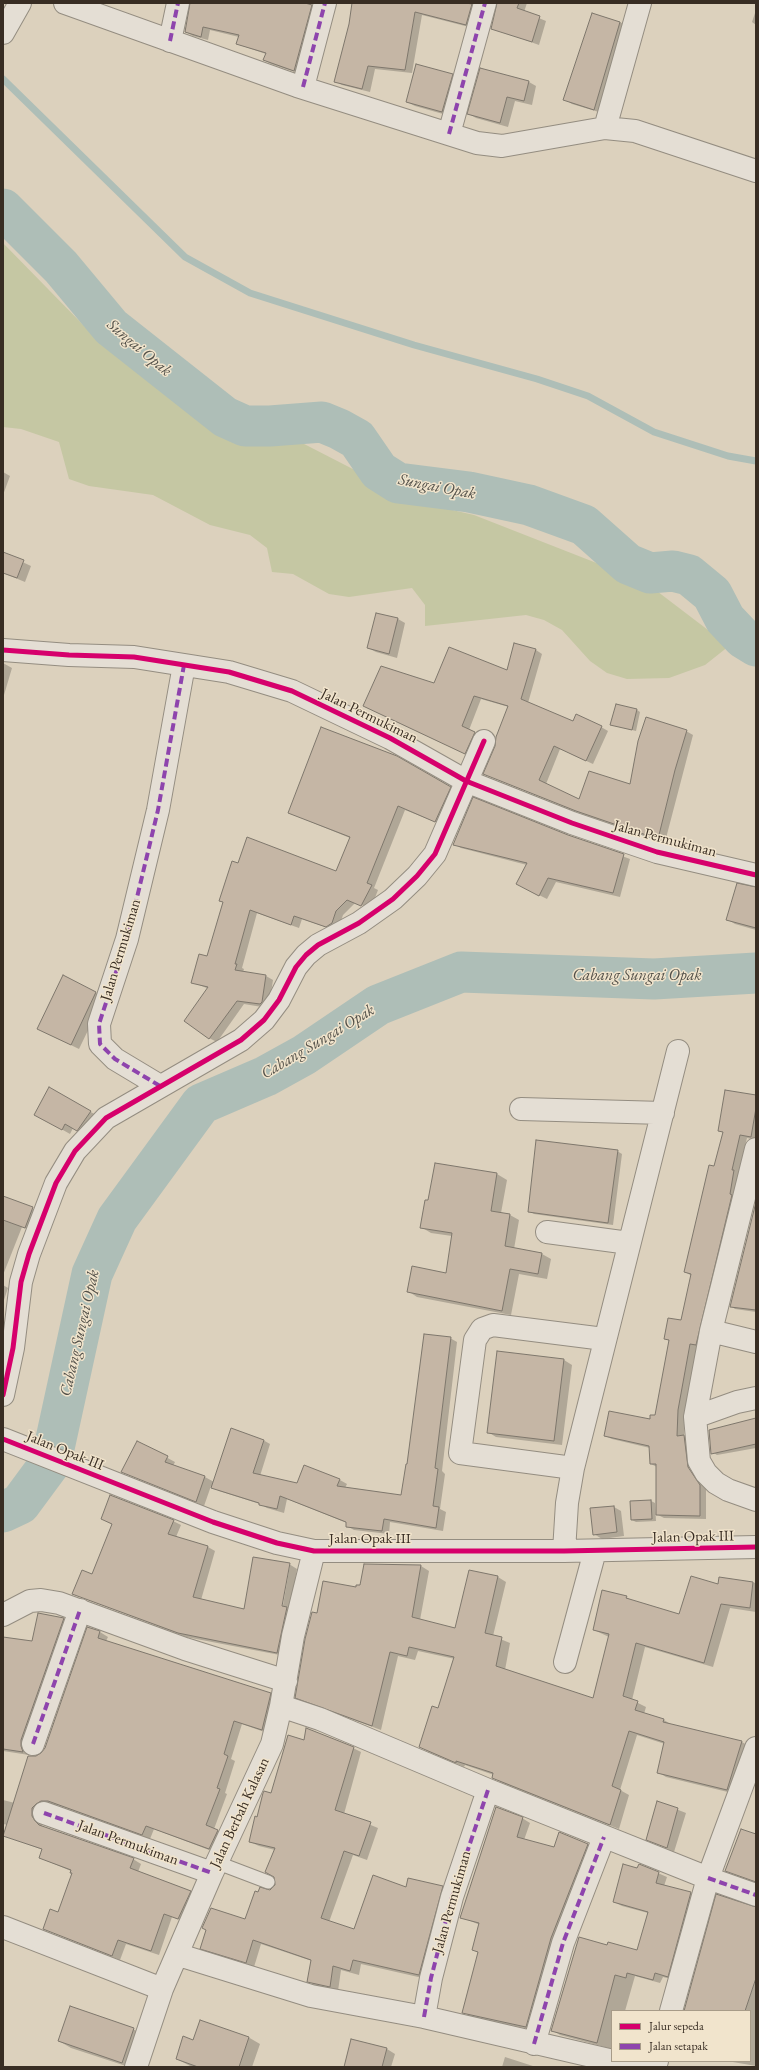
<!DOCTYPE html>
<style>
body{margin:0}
#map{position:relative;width:759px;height:2070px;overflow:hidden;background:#dcd1bd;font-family:"EB Garamond",serif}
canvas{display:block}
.frame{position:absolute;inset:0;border:4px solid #382d23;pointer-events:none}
.legend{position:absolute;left:611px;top:2010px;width:140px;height:52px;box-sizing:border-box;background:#f1e4cc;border:1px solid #a79b88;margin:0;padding:5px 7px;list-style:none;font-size:12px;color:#382d23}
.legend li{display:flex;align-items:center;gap:8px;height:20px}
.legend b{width:20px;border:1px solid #a79b88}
</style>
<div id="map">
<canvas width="759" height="2070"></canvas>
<div class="frame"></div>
<ul class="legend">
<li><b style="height:5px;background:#d6006c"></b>Jalur sepeda</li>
<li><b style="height:5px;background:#8e44ad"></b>Jalan setapak</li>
</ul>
</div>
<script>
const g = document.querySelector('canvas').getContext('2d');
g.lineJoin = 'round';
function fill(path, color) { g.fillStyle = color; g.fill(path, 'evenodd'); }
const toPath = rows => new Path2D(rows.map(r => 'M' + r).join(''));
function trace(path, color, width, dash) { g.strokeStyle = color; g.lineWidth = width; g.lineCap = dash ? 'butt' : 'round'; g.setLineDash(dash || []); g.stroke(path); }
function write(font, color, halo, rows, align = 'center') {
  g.font = font + ' "EB Garamond",serif'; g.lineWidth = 3; g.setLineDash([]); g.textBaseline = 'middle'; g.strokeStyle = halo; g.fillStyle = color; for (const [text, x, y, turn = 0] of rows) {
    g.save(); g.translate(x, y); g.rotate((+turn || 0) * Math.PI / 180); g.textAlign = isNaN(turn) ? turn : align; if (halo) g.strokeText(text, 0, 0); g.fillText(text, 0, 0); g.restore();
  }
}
const green = toPath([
 [3,243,94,336,417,502,474,515,645,582,729,646,705,665,669,678,627,679,607,673,590,661,562,630,544,620,526,615,425,626,425,605,412,588,349,597,329,594,293,574,272,572,267,548,250,535,210,525,153,495,89,486,69,479,59,442,21,429,3,427]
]);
const shadow = toPath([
 [191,3,301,3,318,10,301,74,271,64,264,60,266,54,237,44,239,37,210,30,208,40,193,36,186,32],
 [353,3,481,3,473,28,422,15,412,73,375,69,370,92,342,85,335,81,350,25],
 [498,3,527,3,524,12,546,21,539,45,492,28],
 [756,10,756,25,752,22],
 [593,14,620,22,628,27,602,113,572,104,564,99],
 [452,75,460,79,450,116,415,106,407,102],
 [529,82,536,86,532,105,515,101,508,127,476,118,469,114],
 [3,472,10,476,3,495],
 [3,553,31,566,25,582,3,573],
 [398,619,405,623,397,658,376,652,368,648],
 [514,645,536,650,542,654,528,703,574,722,601,727,608,731,593,764,560,749,546,784,580,800,631,785,686,731,693,735,665,842,584,815,484,774,496,746,509,707,481,699,469,730,482,737,472,757,364,706,435,684,507,672],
 [3,663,12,668,4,695,3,694],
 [637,710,640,712,636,731,615,726],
 [397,757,457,792,443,825,405,810,374,888,378,890,371,908,355,903,343,915,339,927,334,930,302,919,299,928,257,913,242,968,244,969,243,972,266,976,273,980,269,1006,268,1008,244,1004,217,1042,209,1038,209,989,192,982,208,957,239,864,337,872,350,838,289,813],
 [568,836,630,859,620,897,556,882,547,899,525,888,527,865,461,848,454,844],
 [756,888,756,930,735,924,727,919],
 [64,977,104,997,79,1049,46,1033],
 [49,1089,98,1116,85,1134,73,1128,70,1134,35,1114],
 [756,1096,756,1140,747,1138,738,1174,744,1177,702,1348,697,1347,684,1414,684,1436,690,1440,692,1467,680,1470,690,1472,697,1476,706,1489,706,1519,664,1518,656,1514,657,1467,651,1464,650,1448,612,1439,605,1436,651,1420,656,1416,669,1341,665,1338,681,1322,692,1276,685,1272,724,1133,719,1131],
 [617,1151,622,1154,613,1225,534,1214,529,1211],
 [435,1164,497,1174,507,1180,501,1213,510,1215,519,1220,514,1249,542,1254,551,1259,547,1279,519,1274,511,1315,417,1297,408,1291,447,1274,452,1236,431,1233,421,1227,429,1202],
 [3,1197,41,1213,33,1232,22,1227,3,1275],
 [756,1205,756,1312,735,1309,731,1306],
 [3,1285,8,1288,3,1303],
 [450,1338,457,1342,442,1471,445,1474,440,1509,446,1512,443,1531,390,1522,389,1534,354,1530,347,1526,347,1523,287,1499,284,1513,267,1508,260,1504,219,1491,211,1486,204,1506,123,1472,138,1442,175,1462,173,1466,205,1477,214,1482,263,1440,270,1444,260,1476,298,1484,304,1466,340,1480,347,1484,345,1488,402,1496],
 [498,1352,564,1360,572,1365,562,1445,496,1437,488,1432],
 [756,1419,756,1448,717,1455,712,1452],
 [651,1501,655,1503,656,1521,636,1522,632,1520,631,1502],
 [614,1507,621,1511,624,1536,602,1539,594,1534],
 [102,1519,173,1521,181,1525,176,1537,208,1547,215,1551,201,1600,244,1610,289,1564,297,1569,290,1609,285,1656,186,1637,73,1594,92,1575,113,1525],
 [288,1565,290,1565,282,1611,280,1610],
 [364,1565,421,1566,429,1571,420,1620,456,1629,498,1577,506,1582,493,1636,510,1643,505,1670,594,1699,609,1637,594,1630,626,1597,635,1602,680,1615,719,1585,720,1578,756,1583,756,1612,730,1608,713,1667,645,1647,632,1700,646,1707,644,1714,664,1720,672,1725,742,1742,750,1747,736,1794,666,1777,658,1772,665,1744,637,1735,620,1790,629,1795,619,1829,502,1783,494,1778,494,1775,465,1765,464,1767,429,1752,420,1747,439,1710,455,1659,418,1651,415,1660,398,1656,381,1730,305,1702,296,1697,318,1614,361,1587],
 [64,1619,70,1623,27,1750,29,1755,3,1751,3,1638,33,1642],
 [100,1632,108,1637,106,1641,270,1694,278,1699,270,1734,242,1724,231,1759,235,1761,225,1793,227,1794,214,1829,226,1835,217,1853,154,1829,150,1839,57,1805,50,1805,40,1821,43,1827,133,1859,141,1864,138,1872,198,1896,187,1923,172,1917,159,1955,126,1944,120,1960,44,1929,58,1913,73,1873,71,1871,40,1858,43,1850,4,1835,8,1825,3,1824,3,1800,15,1803,36,1757,42,1754,46,1749],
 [305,1741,353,1748,361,1752,344,1814,378,1828,367,1860,353,1855,329,1922,355,1930,407,1888,442,1887,450,1892,427,1979,361,1964,359,1975,341,1970,338,1991,316,1986,308,1981,312,1961,261,1944,254,1967,210,1953,202,1948,246,1920,259,1893,270,1891,276,1886,275,1850,259,1846,250,1842,258,1818],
 [658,1802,686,1813,674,1852,647,1839],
 [522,1818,530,1823,524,1840,554,1848,588,1844,595,1849,534,2030,471,2017,463,2012,479,1953,473,1950,480,1925,461,1917],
 [756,1835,756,1883,726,1870],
 [639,1865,667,1877,664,1886,691,1893,698,1897,675,1980,663,1977,660,1983,635,1976,625,2011,612,2011,612,2049,560,2035,552,2030,608,1946,638,1952,648,1913,622,1906,614,1902],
 [756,1908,756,2066,727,2061,750,2061,750,2011,685,2011],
 [133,2029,145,2036,129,2067,71,2048,59,2041],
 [248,2037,260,2044,252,2067,192,2067,177,2059,193,2041],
 [352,2040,387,2049,395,2054,391,2067,345,2067],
 [505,2057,536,2067,502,2067]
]);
const stream = toPath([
 [3,79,185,257,250,293,414,345,537,379,588,396,654,432,728,456,756,461]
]);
const river = toPath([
 [3,209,61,267,111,327,225,417,245,426,270,426,322,422,339,429,357,439,379,471,398,483,469,492,529,505,584,525,628,564,650,573,673,571,689,575,712,594,725,619,743,638,756,646],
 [3,1512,20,1504,51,1462,92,1274,117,1219,201,1104,266,1076,304,1055,378,1005,461,972,654,979,756,973]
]);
const building = toPath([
 [190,3,305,3,312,5,294,71,263,60,266,53,236,44,239,35,203,27,201,37,185,32,190,3],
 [352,3,466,3,472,4,466,25,415,12,405,70,368,66,362,89,334,82,349,24,352,3],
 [497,3,519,3,517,8,540,16,532,42,491,29,497,3],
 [592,13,620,22,594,110,563,100,592,13],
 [416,64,453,74,442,112,406,102,416,64],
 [480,68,529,81,524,101,507,97,500,123,467,114,480,68],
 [3,552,24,560,17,578,3,573,3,552],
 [376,613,398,618,389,654,367,648,376,613],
 [514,643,536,649,521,699,573,721,576,714,602,726,586,761,554,746,539,780,579,799,589,771,630,784,638,741,646,717,687,730,675,770,658,839,576,811,483,774,495,746,496,737,508,706,474,696,462,726,475,732,465,754,363,706,381,666,434,683,449,647,507,670,514,643],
 [616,704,637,709,632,730,610,725,616,704],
 [321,727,397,756,451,787,435,822,398,806,367,883,372,885,361,906,347,900,336,911,332,923,326,927,294,916,291,925,250,910,235,964,237,964,235,970,266,975,262,1002,260,1004,237,1001,209,1039,184,1021,208,987,191,983,199,954,207,956,223,902,219,901,232,861,238,863,247,837,336,871,350,837,288,813,321,727],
 [473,797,568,835,624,854,613,893,548,878,539,896,516,884,527,863,453,845,473,797],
 [737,883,756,887,756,928,726,920,737,883],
 [63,975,96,992,71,1045,37,1029,63,975],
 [49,1087,91,1111,77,1131,65,1124,62,1130,34,1115,49,1087],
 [725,1090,756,1095,756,1108,751,1137,740,1135,732,1170,734,1170,730,1194,732,1195,696,1345,690,1344,678,1410,677,1436,684,1435,688,1467,700,1485,700,1516,656,1515,656,1464,650,1464,649,1446,604,1436,609,1411,650,1419,650,1415,655,1415,669,1340,664,1339,668,1318,681,1320,691,1274,684,1272,709,1165,714,1166,723,1132,718,1131,725,1090],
 [536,1140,618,1150,608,1223,528,1212,536,1140],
 [435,1163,497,1173,491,1211,510,1214,505,1246,542,1253,538,1274,510,1269,502,1311,407,1292,412,1266,446,1273,452,1233,420,1228,425,1200,428,1200,435,1163],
 [3,1196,33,1207,25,1228,3,1220,3,1196],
 [756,1202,756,1310,730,1307,756,1202],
 [424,1334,451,1337,435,1468,438,1469,433,1506,439,1507,436,1528,384,1519,382,1531,346,1527,346,1522,280,1496,277,1509,259,1505,259,1503,211,1488,231,1428,264,1440,253,1473,297,1483,304,1465,340,1479,337,1486,401,1495,406,1464,407,1464,424,1334],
 [497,1351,564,1359,554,1441,487,1433,497,1351],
 [756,1418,756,1444,711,1454,709,1430,756,1418],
 [137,1441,168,1456,165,1462,205,1476,196,1502,121,1472,137,1441],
 [110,1495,174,1520,168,1534,208,1546,193,1597,244,1609,253,1557,290,1563,282,1606,287,1607,277,1653,178,1633,72,1594,82,1570,92,1574,112,1524,101,1519,110,1495],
 [651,1500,652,1519,631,1520,630,1501,651,1500],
 [614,1506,617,1532,593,1535,590,1508,614,1506],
 [364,1564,421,1565,412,1617,455,1628,469,1570,498,1576,485,1633,502,1637,496,1666,593,1698,609,1634,593,1630,602,1590,627,1596,626,1598,679,1614,691,1576,718,1584,719,1577,753,1582,750,1608,721,1604,704,1663,636,1643,623,1696,638,1701,635,1710,664,1719,663,1722,742,1741,727,1790,657,1773,664,1742,629,1731,612,1786,621,1790,610,1825,492,1778,493,1773,456,1761,456,1763,419,1747,432,1706,438,1708,454,1657,409,1647,407,1656,390,1652,372,1726,295,1698,305,1639,312,1612,317,1613,323,1581,356,1587,356,1585,360,1585,364,1564],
 [38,1613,64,1618,21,1740,21,1746,23,1752,3,1749,3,1637,32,1641,38,1613],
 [87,1627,100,1631,98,1638,271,1693,262,1730,234,1721,224,1754,228,1756,217,1788,220,1789,206,1825,218,1830,209,1849,146,1826,142,1835,48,1801,41,1801,36,1804,32,1808,32,1816,35,1821,39,1825,134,1858,130,1868,191,1891,178,1919,164,1914,151,1951,118,1940,112,1956,43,1929,50,1909,58,1912,72,1873,70,1873,71,1870,39,1858,42,1849,3,1836,28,1756,36,1756,41,1753,45,1748,87,1627],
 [306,1728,354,1747,335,1810,371,1822,359,1856,344,1851,321,1918,354,1929,373,1875,406,1887,408,1878,443,1886,419,1975,353,1960,350,1971,333,1966,330,1987,307,1982,311,1960,253,1940,246,1963,200,1949,206,1930,202,1928,211,1908,245,1919,255,1891,258,1892,260,1887,270,1890,275,1885,274,1877,265,1872,275,1848,249,1842,255,1816,257,1817,263,1793,264,1791,271,1793,288,1735,304,1740,306,1728],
 [657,1801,678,1808,667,1848,646,1840,657,1801],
 [496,1807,523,1817,517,1837,554,1847,559,1832,588,1844,551,1938,526,2027,462,2013,478,1952,472,1950,479,1923,460,1918,496,1807],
 [741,1829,756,1834,756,1882,725,1871,741,1829],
 [623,1864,637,1868,639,1864,659,1872,656,1883,691,1892,668,1977,655,1973,653,1980,627,1973,626,1978,615,1975,597,2043,551,2031,579,1937,607,1945,608,1942,637,1950,648,1912,613,1902,623,1864],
 [716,1894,756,1907,756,1978,745,2011,684,2011,716,1894],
 [70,2006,134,2028,122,2063,58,2041,70,2006],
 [200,2020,249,2037,239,2067,198,2067,176,2059,183,2036,193,2040,200,2020],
 [351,2039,387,2048,382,2067,344,2067,351,2039]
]);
const lane = toPath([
 [218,1863,268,1882]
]);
const street = toPath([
 [65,3,297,86,477,143,502,146,605,128,635,131,756,171],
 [3,33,20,3],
 [170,41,178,3],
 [303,87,325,3],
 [605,128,640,3],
 [449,134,485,3],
 [3,650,69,655,134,657,229,672,292,691,390,738,466,781,572,823,657,852,756,875],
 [160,1086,115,1059,100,1044,99,1024,127,939,158,810,184,665],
 [521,1109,663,1113],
 [756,1149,711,1331,695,1417,699,1461,706,1473,716,1483,728,1490,756,1500],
 [547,1232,629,1243],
 [711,1331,756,1342],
 [3,1395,13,1348,21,1282,29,1254,56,1183,75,1151,106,1118,241,1040,264,1020,279,1000,296,967,306,955,318,945,359,923,393,899,417,876,435,854,484,741],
 [695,1417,737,1402,756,1398],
 [3,1439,213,1522,277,1543,314,1551,564,1551,756,1547],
 [573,1468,460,1453,475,1340,482,1329,493,1325,604,1339],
 [564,1551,567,1503,573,1468,678,1051],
 [3,1615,30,1601,41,1600,59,1603,185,1649,286,1681],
 [565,1662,595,1551],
 [281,1706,320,1719,488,1790,708,1878,756,1748],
 [33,1744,80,1610],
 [44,1813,212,1873],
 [3,1927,162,1989],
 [179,1955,311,1996,424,2017,639,2067],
 [671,2011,708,1878,756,1895],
 [424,2017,431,1978,452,1897,488,1790],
 [534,2044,563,1943,604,1837],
 [136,2067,162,1989,212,1873,272,1744,281,1706,293,1636,314,1551],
 [655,2067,657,2061]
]);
const quiet = toPath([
 [170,41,178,3],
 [303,87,325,3],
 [449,134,485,3],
 [160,1086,115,1059,100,1044,99,1024,127,939,158,810,184,665],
 [33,1744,80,1610],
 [44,1813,212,1873],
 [708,1878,756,1895],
 [424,2017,431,1978,452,1897,488,1790],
 [534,2044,563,1943,604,1837]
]);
const cycleway = toPath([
 [3,650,69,655,134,657,229,672,292,691,390,738,466,781,572,823,657,852,756,875],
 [3,1395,13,1348,21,1282,29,1254,56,1183,75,1151,106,1118,241,1040,264,1020,279,1000,296,967,306,955,318,945,359,923,393,899,417,876,435,854,484,741],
 [3,1439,213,1522,277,1543,314,1551,564,1551,756,1547]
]);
const streetNames = [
 ["Jalan Permukiman",369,716,26],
 ["Jalan Permukiman",665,839,15],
 ["Jalan Permukiman",121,950,-73],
 ["Jalan Opak III",65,1451,22],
 ["Jalan Opak III",693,1537,-1],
 ["Jalan Opak III",370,1539],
 ["Jalan Berbah Kalasan",240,1813,-65],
 ["Jalan Permukiman",128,1843,20],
 ["Jalan Permukiman",452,1902,-74]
];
const waterNames = [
 ["Sungai Opak",139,348,40],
 ["Sungai Opak",437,487,11],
 ["Cabang Sungai Opak",637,976],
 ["Cabang Sungai Opak",318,1042,-31],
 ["Cabang Sungai Opak",80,1333,-77]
];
fill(green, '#c5c7a3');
fill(shadow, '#0003');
trace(stream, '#aebeb7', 7);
trace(river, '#aebeb7', 41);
fill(building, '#c5b6a5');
trace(building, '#7e776c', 1);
trace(lane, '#948d81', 15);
trace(street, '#948d81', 24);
trace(lane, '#e4ded4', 13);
trace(street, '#e4ded4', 22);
trace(quiet, '#8e44ad', 4, [8, 4]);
trace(cycleway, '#d6006c', 5);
write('15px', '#382d23', '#f1e4cc', streetNames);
write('italic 16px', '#514f48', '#f1e4cc', waterNames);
</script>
